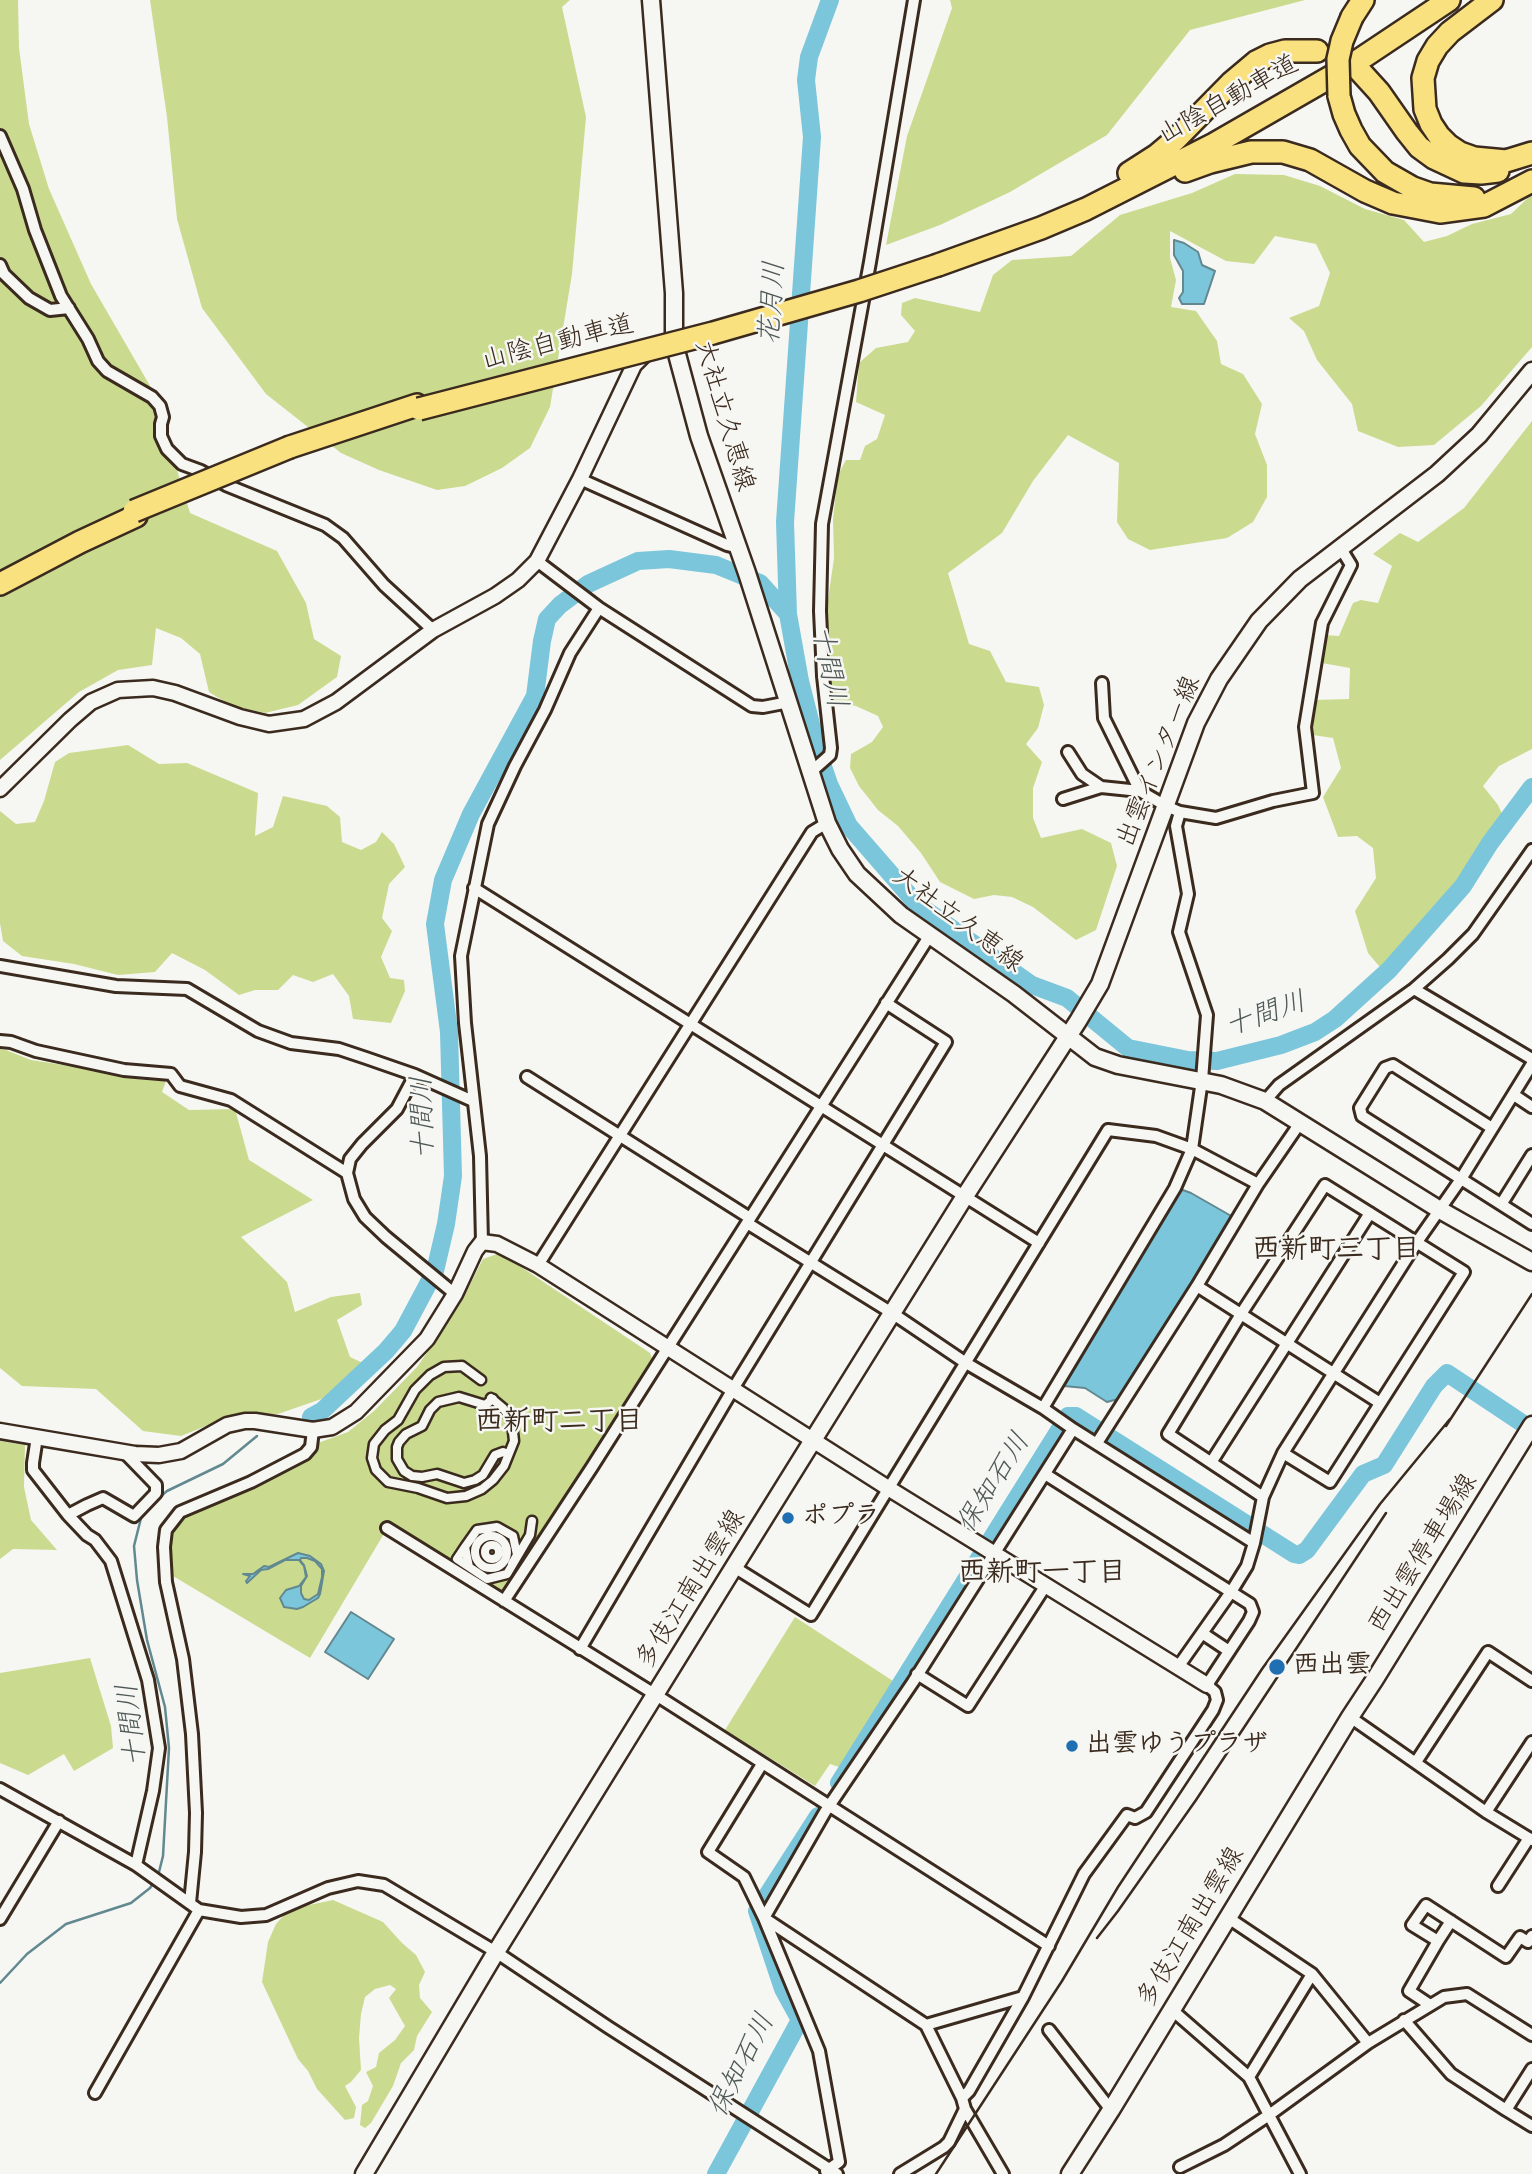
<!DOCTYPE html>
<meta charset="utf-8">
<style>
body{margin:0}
canvas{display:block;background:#f6f6f2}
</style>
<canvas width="1532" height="2174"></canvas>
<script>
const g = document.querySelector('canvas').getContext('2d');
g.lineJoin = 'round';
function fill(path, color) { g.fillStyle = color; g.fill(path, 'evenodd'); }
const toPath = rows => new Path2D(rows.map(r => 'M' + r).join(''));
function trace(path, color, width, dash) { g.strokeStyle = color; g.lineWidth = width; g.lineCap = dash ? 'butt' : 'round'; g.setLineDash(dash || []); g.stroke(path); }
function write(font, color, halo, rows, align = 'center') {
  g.font = font + ' Mynerve,"Klee One",sans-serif'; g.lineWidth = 5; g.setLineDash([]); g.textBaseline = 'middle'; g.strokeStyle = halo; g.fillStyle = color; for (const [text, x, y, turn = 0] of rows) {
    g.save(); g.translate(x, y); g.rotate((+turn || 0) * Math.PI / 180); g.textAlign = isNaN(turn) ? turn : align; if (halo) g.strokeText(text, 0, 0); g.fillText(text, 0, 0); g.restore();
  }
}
const green = toPath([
 [0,0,18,0,19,48,29,124,49,189,91,284,153,391,190,513,277,551,306,603,314,639,341,656,337,677,298,705,265,713,233,706,217,697,209,692,200,654,181,638,156,628,152,665,118,670,79,692,0,760],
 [150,0,570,0,562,7,586,117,572,274,550,407,530,448,502,468,465,486,437,490,379,470,341,453,266,394,202,308,177,219,167,117],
 [950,0,1305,0,1190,30,1107,135,1010,192,940,225,886,245,907,136,952,8],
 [1235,174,1284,175,1320,186,1365,209,1404,220,1424,242,1447,236,1472,224,1511,214,1532,194,1532,347,1481,406,1434,445,1398,447,1358,431,1352,404,1317,360,1304,331,1289,318,1319,306,1330,273,1316,244,1275,236,1254,264,1226,261,1170,231,1170,258,1176,280,1171,307,1196,311,1217,341,1221,364,1243,374,1262,404,1255,434,1267,465,1267,497,1253,522,1227,538,1150,550,1128,539,1117,522,1119,463,1068,435,1033,481,1002,533,948,573,969,644,990,651,1006,682,1039,687,1044,705,1038,728,1026,744,1042,762,1033,788,1033,818,1041,838,1082,829,1111,843,1117,866,1096,930,1076,940,1033,907,1012,897,994,895,974,899,940,882,921,853,898,826,878,810,859,786,850,768,851,754,872,742,883,727,878,716,856,706,835,702,831,685,826,614,834,558,833,519,838,475,846,460,860,460,865,446,877,439,885,415,856,402,859,363,876,348,908,342,915,331,901,315,902,303,915,298,980,312,993,275,1012,260,1071,256,1120,215,1192,193],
 [1532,421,1532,749,1499,766,1483,786,1498,805,1509,829,1465,894,1398,968,1379,966,1368,953,1355,911,1376,878,1373,848,1357,836,1338,837,1323,797,1341,768,1333,738,1313,735,1314,700,1349,699,1350,668,1322,663,1324,635,1339,636,1353,603,1361,600,1378,603,1392,566,1373,554,1400,533,1418,542,1464,508],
 [128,745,159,764,187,763,258,793,255,836,273,827,283,796,327,806,340,817,342,842,361,850,376,842,382,832,394,844,405,867,389,884,382,918,392,931,381,957,390,978,404,980,405,991,391,1023,353,1019,349,996,333,974,313,982,293,975,278,990,255,990,239,995,205,970,172,953,155,972,118,975,74,964,22,956,3,941,0,923,0,811,16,824,35,822,44,801,55,762,69,753],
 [0,1049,6,1050,31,1060,166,1081,162,1092,189,1110,235,1109,249,1160,313,1200,241,1237,287,1282,295,1312,331,1297,360,1293,362,1305,337,1320,350,1357,365,1364,333,1395,278,1414,228,1417,181,1436,143,1431,96,1389,22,1386,0,1368],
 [500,1253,650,1353,652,1358,503,1592,499,1593,395,1526,385,1532,310,1658,168,1573,167,1542,171,1528,178,1520,311,1454,318,1443,348,1432,374,1411,417,1367,440,1334,461,1302,483,1259],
 [0,1441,25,1445,24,1487,31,1520,57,1550,13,1549,0,1559],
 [795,1617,893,1681,839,1767,830,1764,815,1786,725,1730],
 [90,1658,111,1726,113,1748,74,1771,64,1754,28,1775,0,1763,0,1673],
 [333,1900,383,1922,402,1943,416,1955,425,1972,419,1985,420,1998,432,2012,417,2036,414,2050,401,2063,393,2086,371,2123,365,2128,360,2125,362,2105,368,2101,373,2086,366,2072,376,2067,379,2053,395,2040,405,2026,389,1998,396,1989,390,1985,375,1989,365,1997,361,2014,359,2038,361,2070,351,2082,345,2086,356,2107,354,2118,345,2120,317,2089,308,2071,298,2059,262,1982,268,1942,276,1924,286,1913,309,1905]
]);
const water = toPath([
 [1174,240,1184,243,1198,252,1202,265,1215,271,1204,304,1182,304,1179,298,1183,292,1183,271,1174,255,1174,240],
 [1180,1189,1191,1193,1233,1217,1118,1399,1107,1402,1085,1388,1064,1386,1180,1189],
 [298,1553,310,1556,321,1564,324,1571,320,1594,318,1598,303,1607,297,1609,284,1607,280,1598,286,1590,299,1586,306,1577,304,1566,299,1560,285,1560,268,1569,261,1570,247,1583,246,1581,250,1576,243,1574,253,1574,264,1566,269,1567,298,1553],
 [301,1558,307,1558,315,1561,322,1569,322,1577,318,1594,309,1600,304,1599,301,1593,301,1586,307,1576,304,1565,300,1560,301,1558],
 [351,1612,394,1639,368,1679,325,1652,351,1612]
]);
const stream = toPath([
 [154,1502,167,1491,223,1464,257,1436],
 [142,1514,134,1546,137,1580,147,1640,165,1707,169,1748,163,1856,158,1876],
 [0,1983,27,1954,66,1924,131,1903,150,1888,154,1882]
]);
const river = toPath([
 [830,0,809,57,806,80,812,137,785,522,788,614,800,681,818,752,829,784,849,826,916,903,1032,985,1067,998,1128,1048,1188,1060,1217,1061,1281,1045,1315,1032,1335,1019,1389,970,1463,886,1490,843,1532,787],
 [311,1417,322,1411,386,1351,403,1331,435,1271,446,1224,453,1176,449,1032,435,924,443,880,471,814,535,696,542,641,547,619,560,605,588,584,638,561,669,559,716,565,760,583,788,614],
 [839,1783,1068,1416,1076,1416,1294,1554,1299,1555,1307,1550,1363,1474,1384,1465,1434,1386,1447,1373,1525,1425],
 [716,2174,800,2020,783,1989,757,1911,818,1816]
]);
const pedestrian = toPath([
 [481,1380,462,1366,444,1367,430,1375,415,1390,398,1420,385,1430,374,1444,372,1458,376,1470,388,1482,418,1488,447,1498,466,1496,482,1489,493,1480,504,1466,514,1441,512,1423,508,1415,503,1408,491,1398],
 [493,1399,485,1405,459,1397,438,1402,430,1410,422,1426,406,1434,399,1442,397,1447,397,1459,404,1471,412,1476,422,1477,437,1474,464,1483,475,1480,483,1475,495,1455,503,1452,508,1454],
 '475 1552a16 16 0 1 1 32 0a16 16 0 1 1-32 0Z',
 '485 1552a7 7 0 1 1 14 0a7 7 0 1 1-14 0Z',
 [465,1547,457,1559,469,1567],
 [512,1564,517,1555,513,1536,497,1527,477,1530,465,1547,469,1567,487,1579,507,1574,530,1535,532,1521]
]);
const minor = toPath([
 [0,136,23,189,35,230,61,296,88,339,98,361,107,371,152,397,160,406,163,417,161,424,161,436,167,449,182,464,201,471,226,485,325,525,343,538,384,585,433,630],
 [0,265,4,274,29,298,50,310,69,308],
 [580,479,727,545,739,548],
 [537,561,599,608,752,706,763,707,789,702],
 [1102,683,1104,718,1140,791,1166,806,1180,812,1216,818,1273,801,1313,793,1305,727,1322,623,1351,565,1340,547],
 [1068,752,1082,774,1101,787],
 [812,771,830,755,831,748,823,676,820,611,822,524,870,262,914,0],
 [1063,799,1101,787,1140,791],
 [474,888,1039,1243],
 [0,966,116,986,187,989,258,1031,291,1043,339,1049,366,1058,415,1075,473,1101],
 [1414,989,1532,1059],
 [0,1041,11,1042,36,1051,124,1070,171,1074,180,1086,231,1100,347,1173],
 [415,1075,397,1109,362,1144,350,1159,347,1173,354,1199,365,1217,386,1237,455,1294],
 [527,1077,750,1218],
 [1514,1095,1532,1107],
 [1265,1101,1279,1085,1414,989,1448,959,1473,934,1532,850],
 [1492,1128,1393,1065,1385,1068,1360,1108,1362,1116,1532,1224],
 [1502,1203,1532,1155],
 [747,1223,892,1313,966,1363,1043,1408,1073,1429,1254,1543],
 [482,1242,480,1156,465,1023,461,956,488,824,515,766,545,710,570,653,599,608],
 [538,1265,812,832,827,823],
 [1197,1286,1380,1403],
 [1043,1408,1175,1188,1192,1149,1202,1080,1207,1015,1179,932,1188,894,1176,826,1180,812],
 [37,1437,33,1463,33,1470,68,1515,87,1535,95,1540,111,1561,148,1680,159,1748,153,1791,136,1865],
 [1097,1443,1197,1286,1258,1184,1300,1123],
 [1212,1461,1370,1213],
 [1045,1474,1231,1592,1247,1566,1254,1543,1263,1497,1283,1453,1417,1242,1461,1179,1532,1064],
 [1263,1497,1168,1434,1241,1314,1325,1185,1464,1272,1330,1482,1283,1453],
 [68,1515,87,1505,103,1498,134,1516,156,1493,156,1485,124,1452],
 [387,1528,656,1695,1049,1946],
 [734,1567,811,1615,1108,1130,1156,1136,1192,1149,1258,1184],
 [504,1601,592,1467,930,935],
 [1202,1633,1229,1651],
 [580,1649,733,1389,946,1042,886,1003],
 [917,1674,968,1706,1046,1585],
 [1350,1717,1486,1812,1532,1840],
 [1416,1762,1488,1652,1532,1681],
 [762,1764,708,1852,744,1877,764,1918,819,2051,839,2162,826,2171],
 [0,1789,136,1865,199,1910,241,1917,266,1915,328,1888,358,1881,384,1885,496,1952,608,2027,837,2174],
 [1486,1812,1532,1742],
 [1498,1886,1529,1838],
 [190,1903,195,1852,196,1813,192,1734,183,1659,166,1582,164,1547,166,1530,180,1512,251,1482,305,1454,311,1447,313,1430],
 [1227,1917,1312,1974,1368,2043],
 [764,1918,926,2025,962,2098,969,2091,1023,1997,1084,1874,1127,1815,1135,1818,1146,1812,1213,1710,1217,1700,1215,1692,1207,1685,1249,1621,1253,1612,1250,1604,1231,1592,1178,1667],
 [764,1918,825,1812,913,1682,1073,1429],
 [0,1919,59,1821],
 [1451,1921,1438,1941,1412,1925,1426,1905,1506,1957,1520,1937,1528,1942,1532,1936],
 [1430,2005,1409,1991,1438,1941],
 [1171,2009,1249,2077,1300,2174],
 [1404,2020,1451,2074,1506,2110],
 [926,2025,1023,1997],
 [1049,2030,1111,2110],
 [1532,2069,1506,2110,1532,2126],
 [1249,2077,1312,1974],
 [95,2093,199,1910],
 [965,2109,1003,2174],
 [1180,2167,1224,2145,1269,2115,1368,2043,1444,1997,1467,1994,1532,2035],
 [900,2174,944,2147,949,2142,965,2109,962,2098]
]);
const tertiary = toPath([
 [0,789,70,720,91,702,118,690,153,688,175,693,240,717,269,724,304,719,336,702,433,630,495,596,518,580,537,561,580,479,634,365,647,352],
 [0,1431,135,1454,159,1455,181,1451,227,1425,245,1421,255,1421,313,1430,332,1427,356,1412,427,1339,455,1294,475,1251,482,1242,497,1244,538,1265,888,1488,1207,1685]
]);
const secondary = toPath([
 [651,0,674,293,674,343,699,436,747,573,827,823,840,849,857,874,901,915,1014,994,1095,1057,1118,1065,1221,1085,1265,1101,1440,1210,1532,1262],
 [364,2174,496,1952,734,1567,965,1196,1078,1021,1100,984,1196,723,1219,679,1259,621,1300,579,1437,474,1479,435,1532,371],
 [1070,2174,1111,2110,1350,1717,1375,1679,1532,1425]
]);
const motorway = toPath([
 [1492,0,1450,32,1437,46,1428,61,1423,78,1425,109,1431,124,1439,136,1448,145,1460,153,1474,158,1506,161,1532,153],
 [1352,17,1363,0],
 [1359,70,1379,92,1407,132,1419,147,1434,158,1464,172,1481,173,1498,171],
 [1339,96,1344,114,1351,130,1360,146,1385,172,1413,188,1430,194,1474,198],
 [1185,171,1210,162,1251,152,1283,152,1310,160,1365,191,1393,203,1440,212,1484,206,1532,181],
 [1129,173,1157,155,1176,139,1231,83,1256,62,1270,55,1285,51,1317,51],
 [938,265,1041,228,1086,209,1214,144,1353,64,1449,0],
 [290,447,417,405],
 [0,584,80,542,136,516]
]);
const rail = toPath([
 [1446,1426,1532,1294],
 [1097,1938,1118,1911,1196,1800,1386,1513],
 [936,2174,1062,1981,1118,1887,1262,1669,1380,1504,1450,1419]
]);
const motorwayBridge = toPath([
 [1339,96,1338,59,1342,41,1352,17],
 [419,409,713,333,859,291,938,265],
 [134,511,290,447]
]);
const markers = [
 [788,1518,7,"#1f6fb2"],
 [1277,1667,9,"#1f6fb2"],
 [1072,1746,7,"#1f6fb2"]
];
const streetNames = [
 ["山陰自動車道",1229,101,-29],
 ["山陰自動車道",558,344,-14],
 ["大社立久恵線",723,416,74],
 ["出雲インター線",1160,762,-68],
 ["大社立久恵線",957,921,37],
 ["西出雲停車場線",1424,1554,-58],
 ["多伎江南出雲線",692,1590,-58],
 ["多伎江南出雲線",1192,1928,-59]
];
const poiNames = [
 ["ポプラ",802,1518],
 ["西出雲",1293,1667],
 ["出雲ゆうプラザ",1086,1746]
];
const waterNames = [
 ["花月川",774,303,-86],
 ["十間川",827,667,78],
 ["十間川",1266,1016,-19],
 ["十間川",425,1118,-92],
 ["保知石川",995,1484,-58],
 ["十間川",134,1725,-97],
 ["保知石川",743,2066,-63]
];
const neighbourhoodNames = [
 ["西新町三丁目",1336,1251],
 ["西新町二丁目",559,1423],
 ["西新町一丁目",1042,1574]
];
fill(green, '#cadb90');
fill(water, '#7cc6dc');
trace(water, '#628890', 2);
trace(stream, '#628890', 2.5);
trace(river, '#7cc6dc', 18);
trace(pedestrian, '#3b2a1e', 13);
trace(minor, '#3b2a1e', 16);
trace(tertiary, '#3b2a1e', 19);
trace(secondary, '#3b2a1e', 21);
trace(motorway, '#3b2a1e', 26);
trace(pedestrian, '#f6f6f2', 8);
trace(minor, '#f6f6f2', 10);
trace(tertiary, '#f6f6f2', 14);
trace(secondary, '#f6f6f2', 16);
trace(motorway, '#fae180', 21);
trace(rail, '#3b2a1e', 2.5);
trace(motorwayBridge, '#3b2a1e', 26, []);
trace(motorwayBridge, '#fae180', 21);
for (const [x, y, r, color] of markers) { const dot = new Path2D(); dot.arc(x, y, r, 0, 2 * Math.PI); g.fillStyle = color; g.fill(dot); trace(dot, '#f6f6f2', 2.5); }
write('26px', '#3b2a1e', '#f6f6f2', streetNames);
write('bold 26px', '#3b2a1e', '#f6f6f2', poiNames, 'left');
write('italic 28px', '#4e5957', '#f6f6f2', waterNames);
write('bold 28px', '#3b2a1e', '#f6f6f2', neighbourhoodNames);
</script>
